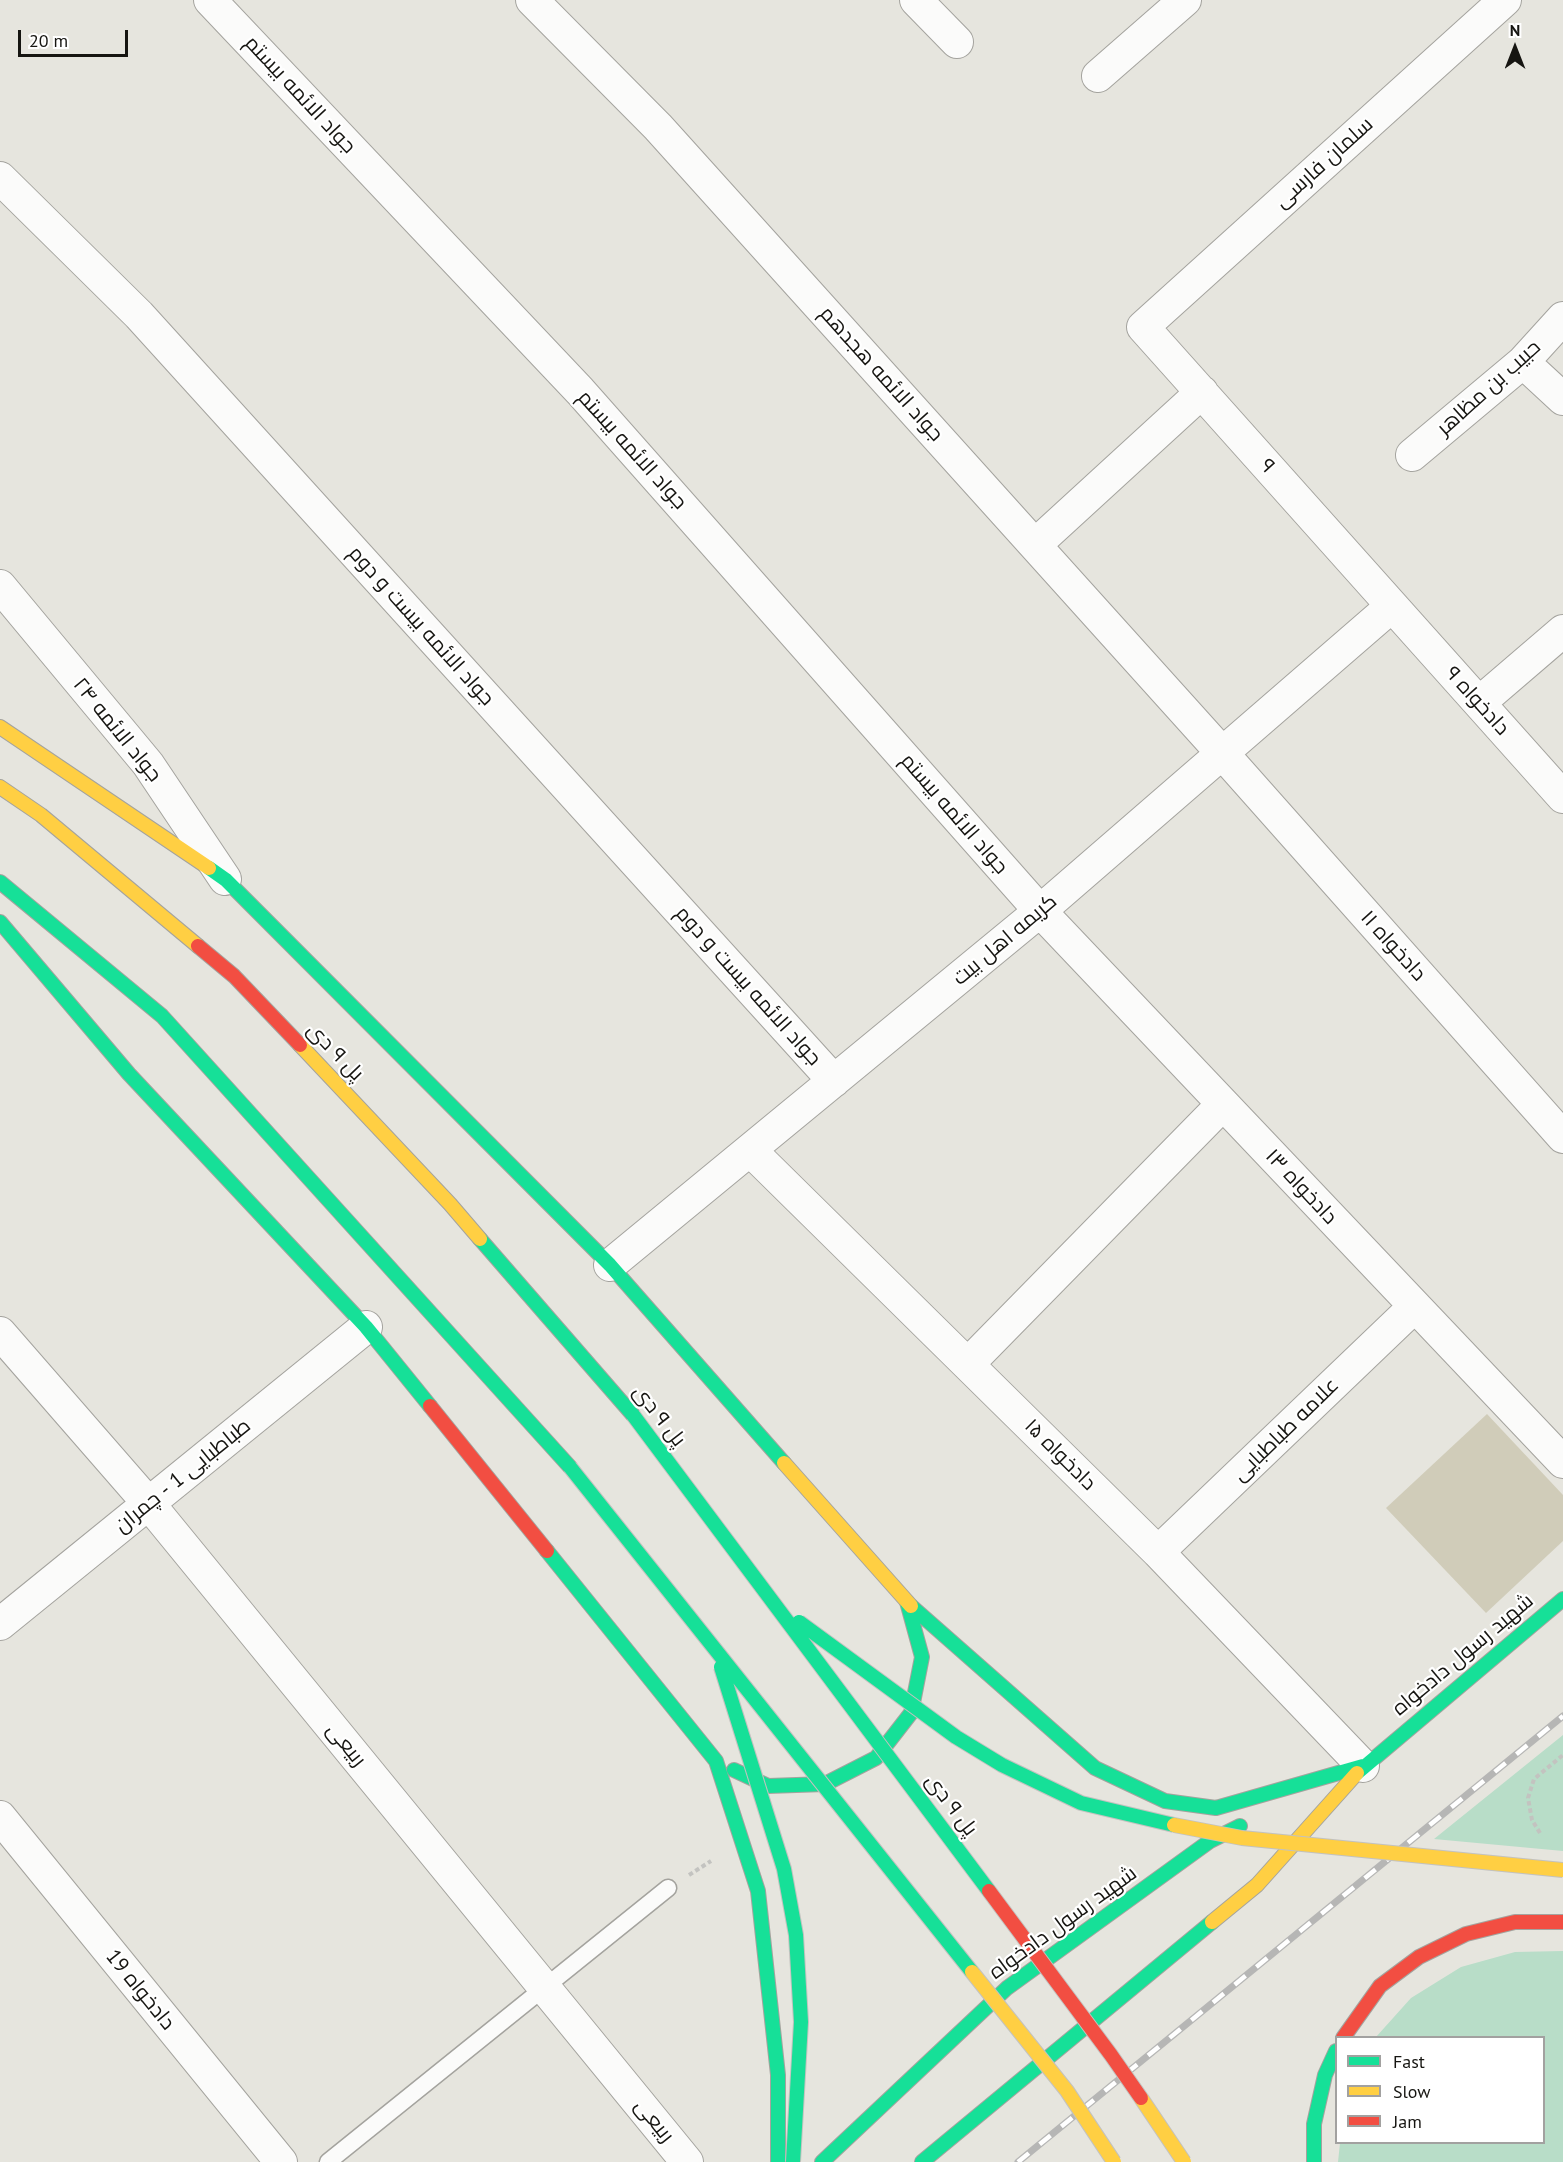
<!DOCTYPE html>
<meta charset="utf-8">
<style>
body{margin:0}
#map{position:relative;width:1563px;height:2162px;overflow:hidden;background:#e6e5de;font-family:"PT Sans",sans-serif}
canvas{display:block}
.legend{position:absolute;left:1335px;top:2036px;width:210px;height:108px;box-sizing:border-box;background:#fff;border:2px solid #a2a1a0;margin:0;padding:8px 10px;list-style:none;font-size:18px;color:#161511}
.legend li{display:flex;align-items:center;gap:12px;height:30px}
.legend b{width:30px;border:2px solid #a2a1a0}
.north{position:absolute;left:1485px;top:18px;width:60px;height:60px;-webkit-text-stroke:4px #fff;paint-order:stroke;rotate:0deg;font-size:16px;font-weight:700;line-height:24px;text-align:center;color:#161511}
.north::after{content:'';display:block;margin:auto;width:21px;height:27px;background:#161511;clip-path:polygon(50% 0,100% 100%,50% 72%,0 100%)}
.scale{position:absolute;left:18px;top:30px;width:110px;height:27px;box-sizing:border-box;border:3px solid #161511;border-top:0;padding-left:8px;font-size:18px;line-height:21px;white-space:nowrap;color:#161511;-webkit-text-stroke:4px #fff;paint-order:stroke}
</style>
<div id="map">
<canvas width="1563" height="2162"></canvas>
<ul class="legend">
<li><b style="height:8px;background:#16e098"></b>Fast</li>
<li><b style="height:8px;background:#ffcf43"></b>Slow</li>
<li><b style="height:8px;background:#f24e42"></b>Jam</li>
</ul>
<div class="north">N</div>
<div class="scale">20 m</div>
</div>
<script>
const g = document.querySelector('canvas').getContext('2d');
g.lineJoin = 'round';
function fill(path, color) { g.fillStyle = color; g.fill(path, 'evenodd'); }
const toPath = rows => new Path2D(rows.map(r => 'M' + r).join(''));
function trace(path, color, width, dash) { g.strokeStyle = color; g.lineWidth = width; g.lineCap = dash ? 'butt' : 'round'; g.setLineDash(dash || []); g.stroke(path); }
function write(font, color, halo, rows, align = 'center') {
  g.font = font + ' "PT Sans",Cairo,sans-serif'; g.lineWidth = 4.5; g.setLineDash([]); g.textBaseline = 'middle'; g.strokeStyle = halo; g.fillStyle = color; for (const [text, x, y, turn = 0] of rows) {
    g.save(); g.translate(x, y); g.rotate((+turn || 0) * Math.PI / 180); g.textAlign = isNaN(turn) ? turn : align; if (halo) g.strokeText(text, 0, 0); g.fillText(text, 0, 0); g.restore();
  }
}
const green = toPath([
 [1563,1735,1563,1851,1434,1839],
 [1563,1951,1563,2162,1338,2162,1340,2143,1544,2142,1544,2038,1376,2037,1411,1998,1461,1967,1515,1952]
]);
const building = toPath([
 [1487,1414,1563,1495,1563,1541,1486,1613,1386,1508]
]);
const path = toPath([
 [1540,1833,1532,1820,1528,1798,1534,1779,1563,1755],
 [689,1875,711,1861]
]);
const lane = toPath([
 [328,2162,668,1888]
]);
const street = toPath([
 [210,0,580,391,1040,911,1563,1462],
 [532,0,658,127,1223,754,1563,1137],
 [916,0,957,42],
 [1505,0,1143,327,1563,797],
 [1098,76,1185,0],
 [0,178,139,315,834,1081],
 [1523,362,1563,399],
 [1412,455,1523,362,1563,318],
 [1035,545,1202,392],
 [0,586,148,764,225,879],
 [1479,703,1563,631],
 [750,1150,1158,1552,1363,1766],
 [610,1265,1040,911,1392,606],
 [0,1333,149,1504,687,2162],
 [968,1364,1223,1104],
 [1158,1552,1414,1307],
 [0,1624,366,1327],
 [0,1817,281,2162]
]);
const fast = toPath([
 [209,868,226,880,610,1265,784,1463],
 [0,882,162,1016,570,1467],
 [0,922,129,1074,366,1327,430,1406],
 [480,1239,633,1415],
 [547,1551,716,1761,758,1891,778,2075,778,2162],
 [911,1606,1095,1768,1165,1801,1216,1808,1363,1766],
 [734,1770,768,1786,825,1784,876,1758,911,1713,922,1657,907,1602],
 [1357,1773,1563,1599],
 [822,2162,1007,1988,1210,1841,1240,1826],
 [922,2162,1212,1922],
 [1314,2162,1314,2124,1325,2075,1336,2051]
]);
const slow = toPath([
 [0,727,209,868],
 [0,787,41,815,198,946],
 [300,1045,450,1204,480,1239],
 [784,1463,911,1606],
 [1212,1922,1257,1885,1357,1773]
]);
const jam = toPath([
 [198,946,234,976,300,1045],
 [430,1406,547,1551],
 [1343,2038,1380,1986,1419,1957,1466,1934,1515,1922,1563,1922]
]);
const rail = toPath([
 [1018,2162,1563,1716]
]);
const fastBridge = toPath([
 [633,1415,989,1891],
 [570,1467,972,1972],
 [799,1622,956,1737,1002,1765,1081,1803,1174,1825],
 [721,1667,784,1869,796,1935,801,2022,793,2162]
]);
const slowBridge = toPath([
 [1174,1825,1242,1838,1563,1870],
 [972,1972,1067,2091,1114,2162],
 [1141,2098,1184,2162]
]);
const jamBridge = toPath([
 [989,1891,1111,2055,1141,2098]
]);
const streetNames = [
 ["جواد الائمه بیستم",300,95,47],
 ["سلمان فارسی",1324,163,-42],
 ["جواد الائمه هجدهم",881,374,48],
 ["حبیب بن مظاهر",1489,388,-42],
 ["جواد الائمه بیستم",632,450,48],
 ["۹",1267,466,48],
 ["جواد الائمه بیست و دوم",421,626,48],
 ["دادخواه ۹",1477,701,48],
 ["جواد الائمه ۲۴",117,730,51],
 ["جواد الائمه بیستم",954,814,49],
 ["کریمه اهل بیت",1005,940,-40],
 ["دادخواه ۱۱",1393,946,48],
 ["جواد الائمه بیست و دوم",748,986,48],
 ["پل ۹ دی",335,1052,46],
 ["دادخواه ۱۳",1301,1187,47],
 ["پل ۹ دی",659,1416,52],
 ["علامه طباطبایی",1286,1430,-44],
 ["دادخواه ۱۵",1060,1455,45],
 ["طباطبایی 1 - چمران",183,1476,-39],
 ["شهید رسول دادخواه",1463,1655,-40],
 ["ربیعی",346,1745,51],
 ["پل ۹ دی",951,1805,53],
 ["شهید رسول دادخواه",1063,1923,-36],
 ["دادخواه 19",140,1990,51],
 ["ربیعی",654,2121,51]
];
fill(green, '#b8ddc8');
fill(building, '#d0ccb9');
trace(lane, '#a4a39e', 19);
trace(street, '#a4a39e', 34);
trace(fast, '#a4a39e', 16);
trace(slow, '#a4a39e', 16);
trace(jam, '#a4a39e', 16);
trace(path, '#c3c3c0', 4, [4.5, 3]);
trace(lane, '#fbfbfa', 16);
trace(street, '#fbfbfa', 32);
trace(fast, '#16e098', 14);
trace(slow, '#ffcf43', 14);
trace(jam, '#f24e42', 14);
trace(rail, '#b6b6b5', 7);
trace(rail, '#fff', 4.5, [14]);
trace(fastBridge, '#c3c2bf', 16, []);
trace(slowBridge, '#c3c2bf', 16, []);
trace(jamBridge, '#c3c2bf', 16, []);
trace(fastBridge, '#16e098', 14);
trace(slowBridge, '#ffcf43', 14);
trace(jamBridge, '#f24e42', 14);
write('21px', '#161511', '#fff', streetNames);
</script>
